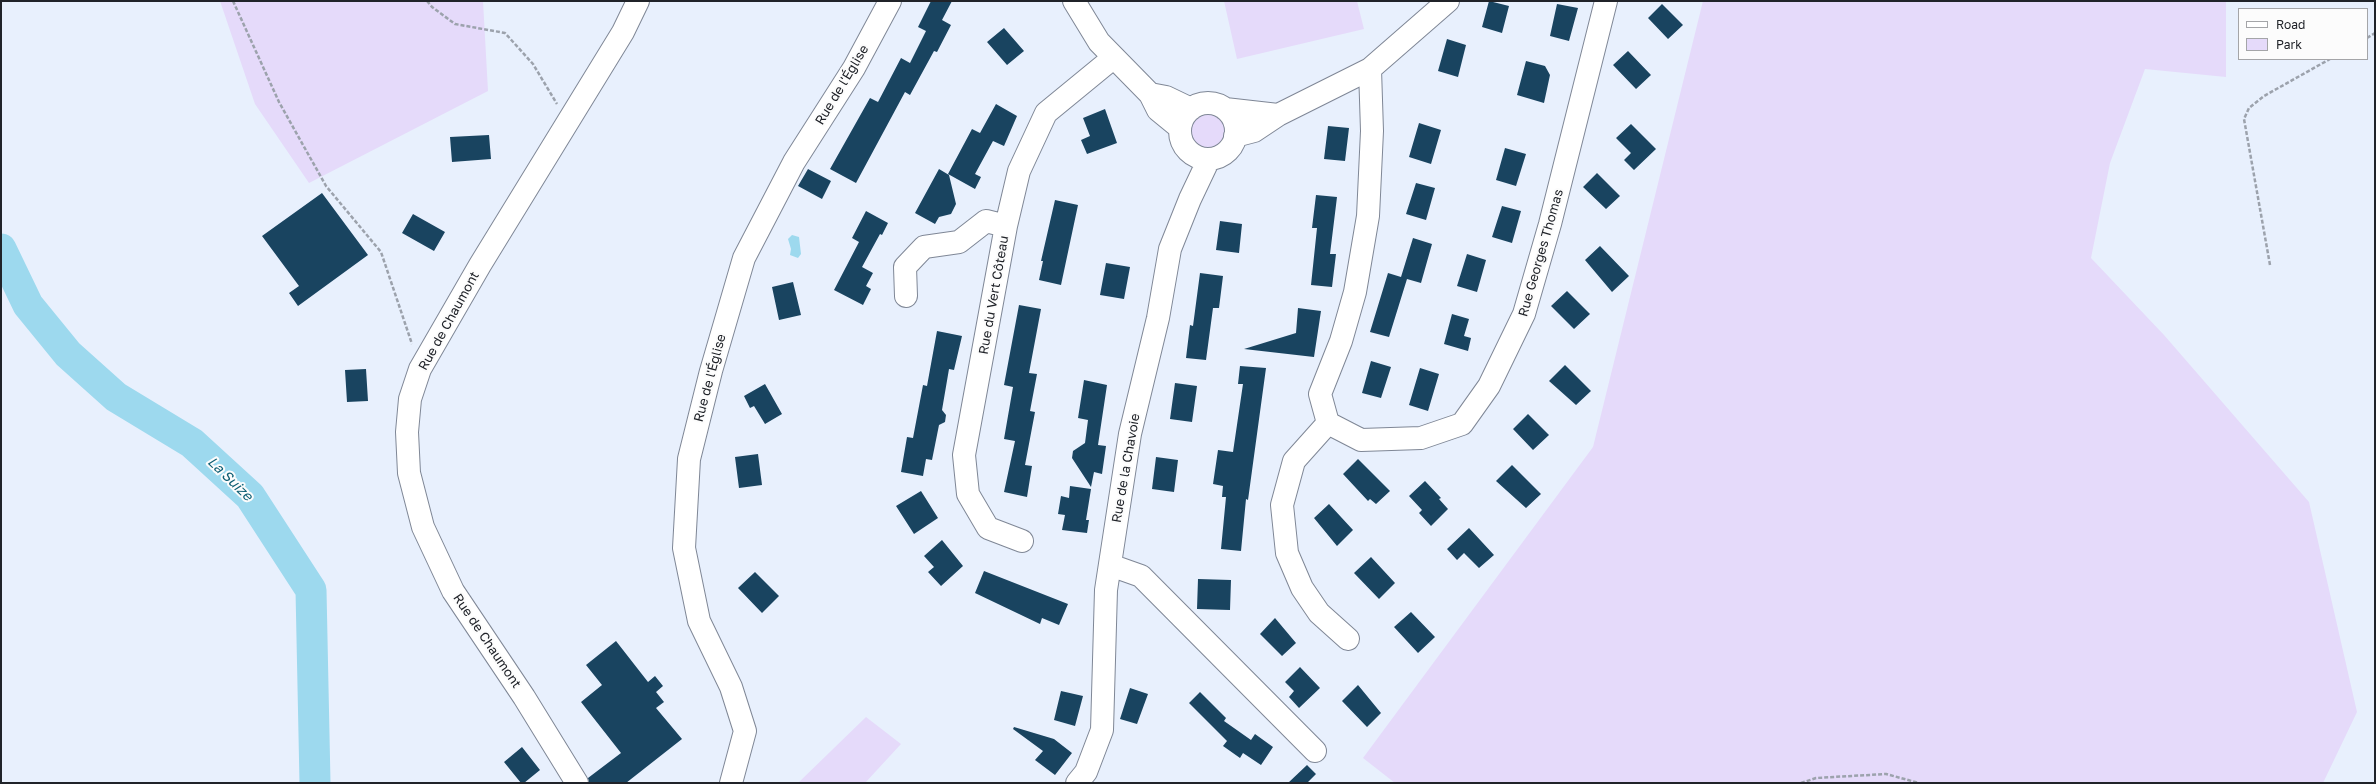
<!DOCTYPE html>
<meta charset="utf-8">
<style>
body{margin:0}
#map{position:relative;width:2376px;height:784px;overflow:hidden;background:#e8f0fd;font-family:"Golos Text",sans-serif}
canvas{display:block}
.frame{position:absolute;inset:0;border:2px solid #202329;pointer-events:none}
.legend{position:absolute;left:2238px;top:8px;width:130px;height:52px;box-sizing:border-box;background:#fcfcfc;border:1px solid #a4a5a8;margin:0;padding:5px 7px;list-style:none;font-size:12px;color:#202329}
.legend li{display:flex;align-items:center;gap:8px;height:20px}
.legend b{width:20px;border:1px solid #a4a5a8}
</style>
<div id="map">
<canvas width="2376" height="784"></canvas>
<div class="frame"></div>
<ul class="legend">
<li><b style="height:5px;background:#fff"></b>Road</li>
<li><b style="height:11px;background:#e5dafa"></b>Park</li>
</ul>
</div>
<script>
const g = document.querySelector('canvas').getContext('2d');
g.lineJoin = 'round';
function fill(path, color) { g.fillStyle = color; g.fill(path, 'evenodd'); }
const toPath = rows => new Path2D(rows.map(r => 'M' + r).join(''));
function trace(path, color, width, dash) { g.strokeStyle = color; g.lineWidth = width; g.lineCap = dash ? 'butt' : 'round'; g.setLineDash(dash || []); g.stroke(path); }
function write(font, color, halo, rows, align = 'center') {
  g.font = font + ' "Golos Text",sans-serif'; g.lineWidth = 4; g.setLineDash([]); g.textBaseline = 'middle'; g.strokeStyle = halo; g.fillStyle = color; for (const [text, x, y, turn = 0] of rows) {
    g.save(); g.translate(x, y); g.rotate((+turn || 0) * Math.PI / 180); g.textAlign = isNaN(turn) ? turn : align; if (halo) g.strokeText(text, 0, 0); g.fillText(text, 0, 0); g.restore();
  }
}
const green = toPath([
 [220,1,483,1,488,91,309,183,255,104],
 [1224,1,1357,1,1364,29,1237,59],
 [1703,1,2226,1,2226,77,2145,69,2110,163,2091,258,2164,335,2309,502,2357,712,2323,783,1395,783,1363,758,1593,447],
 '1171 132a36 36 0 1 1 72 0a36 36 0 1 1-72 0Z',
 [866,717,901,744,865,783,798,783]
]);
const water = toPath([
 [792,235,799,237,801,254,798,258,790,255,791,249,788,239]
]);
const river = toPath([
 [1,249,28,305,68,354,116,397,192,443,250,496,311,590,315,783]
]);
const building = toPath([
 [931,1,952,1,942,20,951,25,937,52,934,51,910,95,905,92,856,183,830,169,870,98,878,102,901,58,910,63,926,31,918,27],
 [1489,1,1509,6,1502,33,1482,27],
 [1557,4,1578,8,1569,41,1550,36],
 [1662,4,1683,25,1668,39,1648,18],
 [1004,28,1024,51,1007,65,987,42],
 [1447,39,1466,45,1458,77,1438,71],
 [1628,51,1651,75,1636,89,1613,65],
 [1526,61,1545,66,1550,75,1544,103,1517,95],
 [996,104,1017,116,1004,146,993,141,975,174,981,177,975,189,948,174,972,129,980,133],
 [1105,109,1117,143,1087,154,1081,140,1090,136,1083,118],
 [1419,123,1441,130,1431,164,1409,157],
 [1631,124,1656,149,1634,170,1624,160,1631,153,1616,138],
 [1328,126,1349,128,1345,161,1324,159],
 [489,135,491,159,452,162,450,137],
 [1505,148,1526,154,1516,186,1496,180],
 [808,169,831,181,822,199,798,186],
 [939,169,949,175,956,204,951,214,939,217,935,224,915,213],
 [1597,173,1620,196,1606,209,1583,187],
 [1416,183,1435,188,1426,220,1406,214],
 [322,193,368,255,298,306,289,293,299,286,262,236],
 [1316,195,1337,197,1330,254,1336,254,1332,287,1311,285,1317,228,1312,228],
 [1055,200,1078,205,1061,285,1039,280,1043,261,1041,261],
 [1502,206,1521,211,1512,243,1492,237],
 [866,211,888,223,882,235,880,234,862,267,873,273,866,286,871,289,863,305,834,290,859,242,852,238],
 [413,214,445,232,434,251,402,233],
 [1220,221,1242,224,1239,253,1216,250],
 [1413,238,1432,244,1421,283,1407,279,1389,337,1370,332,1388,273,1401,277],
 [1600,246,1629,276,1612,292,1585,260],
 [1467,254,1486,260,1477,292,1457,286],
 [1106,263,1130,267,1124,299,1100,295],
 [1200,273,1223,276,1219,308,1213,308,1206,360,1186,358,1190,325,1193,326],
 [793,282,801,315,779,320,772,287],
 [1567,291,1590,314,1574,329,1551,306],
 [1019,305,1041,309,1029,373,1037,374,1030,411,1035,412,1025,465,1032,466,1027,497,1004,492,1015,441,1004,439,1013,387,1004,385],
 [1298,308,1321,311,1314,357,1244,349,1296,333],
 [1452,314,1469,319,1464,336,1471,338,1468,351,1444,344],
 [937,331,962,336,954,370,949,369,942,410,946,415,945,422,939,425,932,460,926,459,923,476,901,472,907,437,913,438,923,385,927,386],
 [1371,361,1391,367,1381,398,1362,393],
 [1565,365,1591,391,1576,405,1549,381],
 [1240,366,1266,368,1248,500,1246,499,1241,551,1221,549,1226,497,1222,497,1223,486,1213,484,1218,450,1233,452,1243,384,1238,384],
 [1420,368,1439,374,1428,411,1409,405],
 [366,369,368,401,347,402,345,370],
 [1084,380,1107,385,1098,445,1106,446,1102,474,1094,472,1091,487,1072,458,1073,451,1085,443,1088,420,1078,418],
 [1175,383,1197,386,1192,422,1170,419],
 [765,384,782,414,765,424,754,406,750,408,744,396],
 [1528,414,1549,435,1533,450,1513,429],
 [758,454,762,485,739,488,735,457],
 [1156,457,1178,460,1174,492,1152,489],
 [1358,459,1390,491,1376,504,1370,499,1368,501,1343,474],
 [1512,465,1541,494,1526,508,1496,481],
 [1425,481,1441,498,1439,499,1448,509,1431,526,1419,513,1422,510,1409,496],
 [1070,486,1091,489,1086,520,1089,520,1087,533,1062,530,1065,515,1058,514,1061,496,1069,498],
 [921,491,938,518,914,534,896,506],
 [1329,504,1353,530,1337,546,1314,518],
 [1469,528,1494,555,1479,568,1464,553,1457,560,1447,549],
 [942,540,963,566,941,586,928,572,934,567,924,556],
 [1371,557,1395,583,1379,599,1354,573],
 [984,571,1068,604,1059,625,1042,618,1040,624,975,593],
 [755,572,779,596,762,613,738,588],
 [1198,579,1231,580,1230,610,1197,609],
 [1411,612,1435,637,1418,653,1394,627],
 [1275,618,1296,643,1282,656,1260,634],
 [616,641,648,682,655,676,663,686,656,692,664,702,656,708,682,739,626,783,589,783,588,778,621,753,581,702,602,685,586,665],
 [1300,667,1320,688,1299,708,1289,697,1294,691,1285,682],
 [1358,685,1381,713,1367,727,1342,701],
 [1130,688,1148,694,1137,724,1120,719],
 [1061,691,1083,696,1075,726,1054,720],
 [1200,692,1226,718,1224,721,1251,740,1255,734,1273,747,1261,765,1243,753,1240,758,1223,746,1227,741,1189,703],
 [1014,727,1054,739,1072,753,1055,775,1035,760,1043,751,1013,729],
 [522,747,540,770,524,783,521,783,504,762],
 [1307,765,1316,774,1307,783,1288,783]
]);
const path = toPath([
 [233,1,279,102,326,186,381,252,412,344],
 [427,1,432,7,455,24,505,33,533,64,557,104],
 [2367,38,2375,33],
 [2270,265,2244,119,2249,108,2264,96,2330,59],
 [1801,783,1816,778,1886,774,1919,783]
]);
const minor = toPath([
 [1074,1,1099,42,1150,94,1158,110,1180,128],
 [1370,69,1372,131,1368,216,1355,292,1341,341,1320,394,1328,423,1361,440,1421,438,1462,424,1489,386,1524,314,1550,224,1606,1],
 [1150,94,1166,97,1191,109],
 '1180 131a28 28 0 1 1 56 0a28 28 0 1 1-56 0Z',
 [1225,109,1278,115],
 [1235,136,1254,131,1278,115,1370,69,1448,1],
 [906,296,905,267,924,247,959,242,986,221,1006,226],
 [1328,423,1294,461,1282,505,1287,553,1302,588,1319,613,1348,639],
 [1022,541,988,528,968,494,964,455,1006,226,1019,171,1046,113,1113,58],
 [1110,565,1141,576,1315,751],
 [577,783,524,697,453,591,423,527,409,473,407,432,410,399,420,369,480,265,623,32,638,1],
 [731,783,745,731,731,687,699,621,684,548,689,459,711,371,744,258,794,162,854,68,890,1],
 [1077,783,1086,772,1102,730,1106,590,1130,434,1158,318,1170,249,1190,199,1209,159]
]);
const streetNames = [
 ["Rue de l'Église",842,85,-59],
 ["Rue Georges Thomas",1541,253,-74],
 ["Rue du Vert Côteau",994,295,-80],
 ["Rue de Chaumont",449,321,-61],
 ["Rue de l'Église",710,378,-75],
 ["Rue de la Chavoie",1126,468,-80],
 ["Rue de Chaumont",487,641,56]
];
const waterNames = [
 ["La Suize",230,479,44]
];
fill(green, '#e5dafa');
fill(water, '#9dd9ee');
trace(river, '#9dd9ee', 31);
fill(building, '#194460');
trace(minor, '#7f8796', 24);
trace(path, '#9ca2ac', 2.5, [4, 2]);
trace(minor, '#fff', 22);
write('13px', '#202329', '#fcfcfc', streetNames);
write('italic 14px', '#0d5e73', '#fcfcfc', waterNames);
</script>
